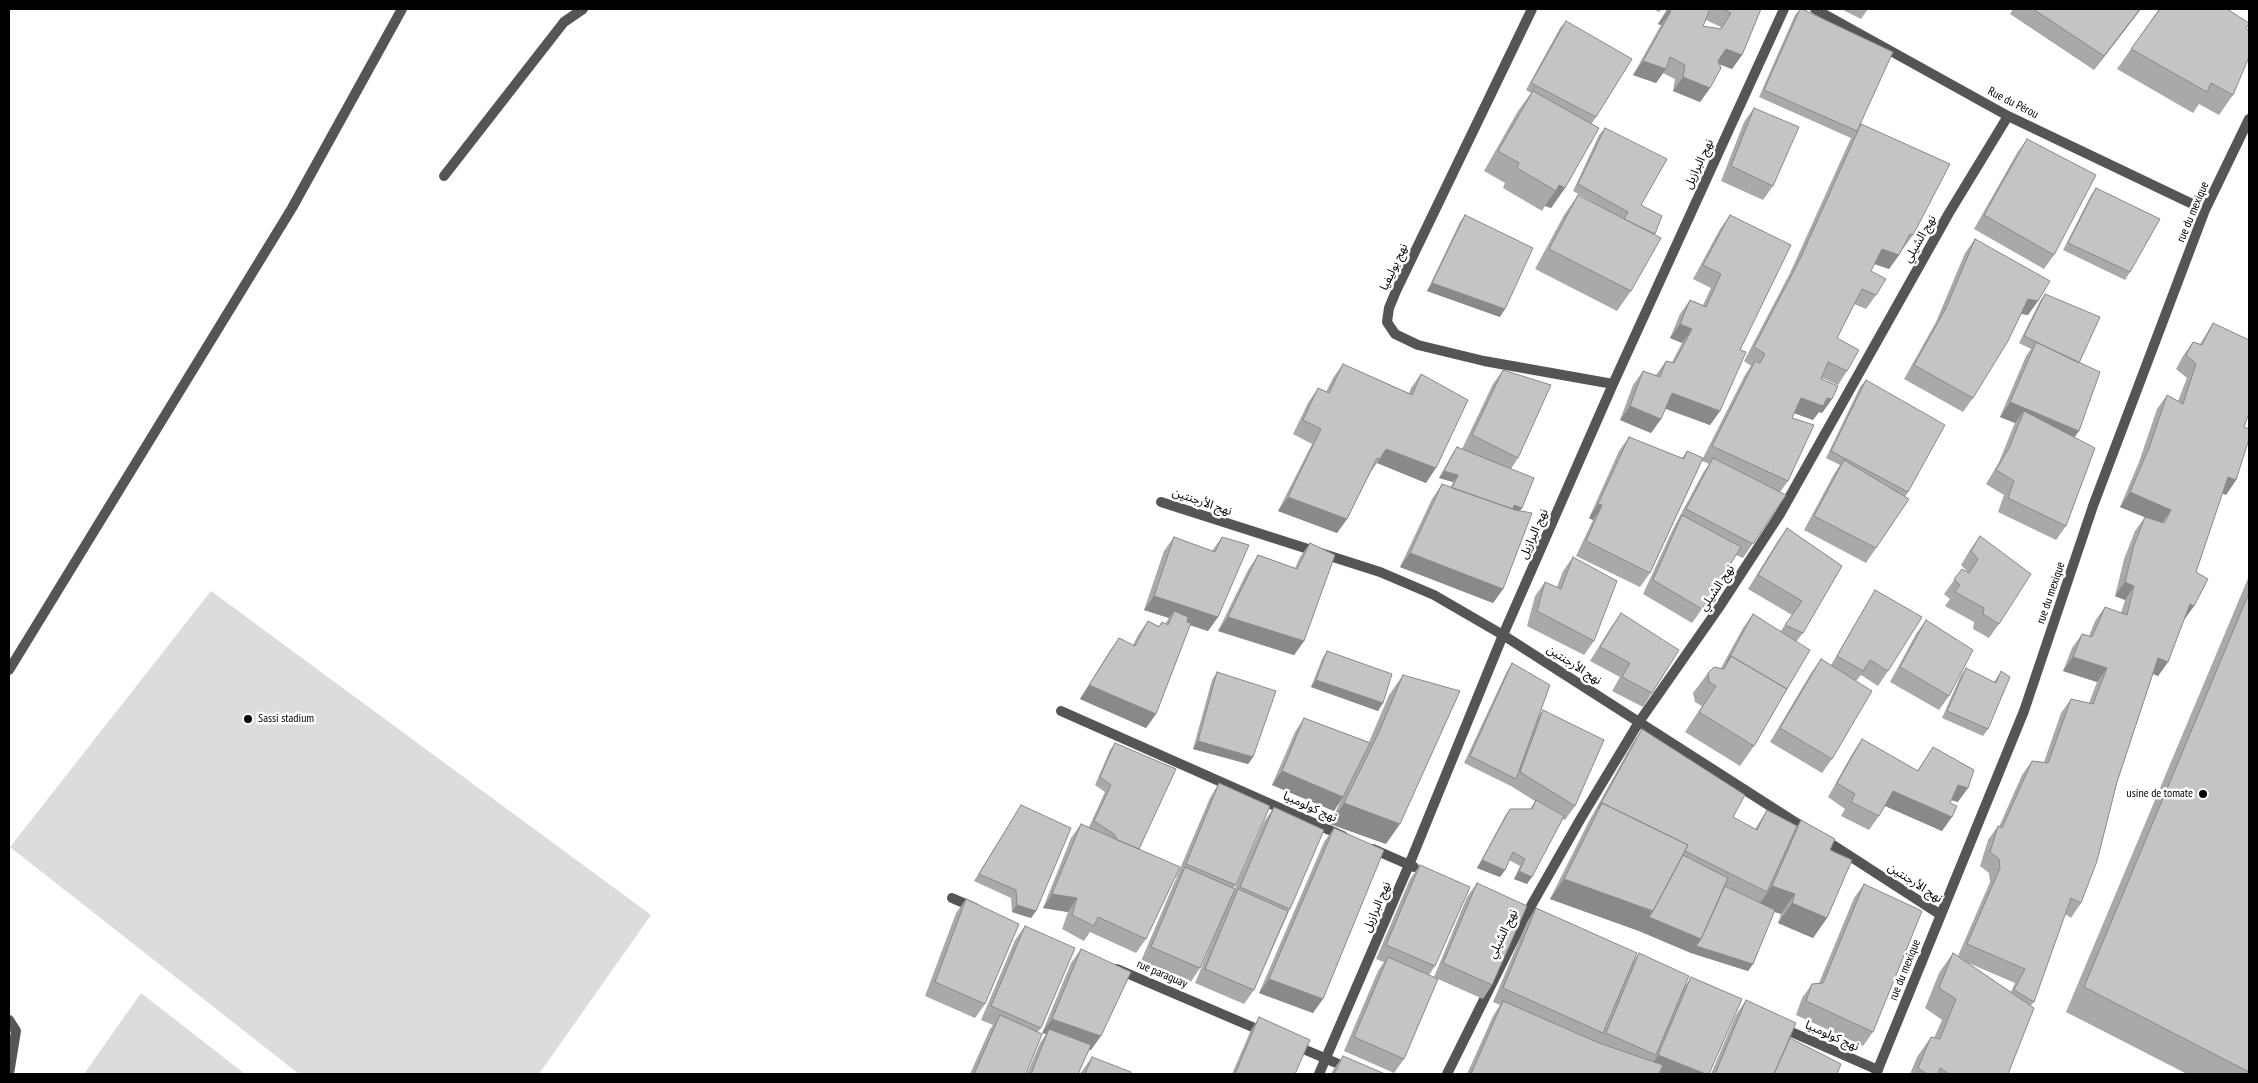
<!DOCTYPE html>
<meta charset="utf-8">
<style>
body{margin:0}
#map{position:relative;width:2258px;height:1083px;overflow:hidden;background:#fff;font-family:"PT Sans Narrow",sans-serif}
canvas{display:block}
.frame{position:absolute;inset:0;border:10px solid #000;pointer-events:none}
</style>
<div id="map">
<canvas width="2258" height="1083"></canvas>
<div class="frame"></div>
</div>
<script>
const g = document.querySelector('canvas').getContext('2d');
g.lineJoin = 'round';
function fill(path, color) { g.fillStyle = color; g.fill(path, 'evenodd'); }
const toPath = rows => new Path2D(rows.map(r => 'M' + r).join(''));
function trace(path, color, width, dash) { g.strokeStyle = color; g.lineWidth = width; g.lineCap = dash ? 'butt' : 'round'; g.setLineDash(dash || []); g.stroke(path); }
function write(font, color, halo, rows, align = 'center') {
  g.font = font + ' "PT Sans Narrow","Noto Sans Arabic",sans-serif'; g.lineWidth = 5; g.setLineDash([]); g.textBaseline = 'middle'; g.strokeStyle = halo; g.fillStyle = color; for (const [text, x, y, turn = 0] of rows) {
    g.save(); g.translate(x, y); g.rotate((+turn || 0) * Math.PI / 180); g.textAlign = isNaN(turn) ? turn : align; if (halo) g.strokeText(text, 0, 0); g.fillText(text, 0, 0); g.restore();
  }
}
const green = toPath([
 [211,591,651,915,539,1074,299,1074,10,847],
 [141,993,245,1074,84,1074]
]);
const lane = toPath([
 [444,176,564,22,583,9],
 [9,670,292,208,402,9],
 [9,1020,16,1031,9,1074]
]);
const street = toPath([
 [1532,9,1396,291,1389,308,1387,322,1395,334,1418,345,1484,361,1613,384],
 [1815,9,2008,116,2205,210],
 [1161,502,1380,572,1434,595,1503,635,1809,831],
 [1061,711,1343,836],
 [1822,838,1941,915],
 [1373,849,1414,867],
 [952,898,975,908],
 [1117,969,1264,1032],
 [1780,1027,1878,1070],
 [1294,1045,1362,1074],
 [1319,1074,1409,865,1503,635,1613,384,1784,9],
 [1447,1074,1527,913,1581,818,1639,722,1718,609,1780,514,1949,213,2008,116],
 [1876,1074,2024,711,2093,506,2205,210,2249,119]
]);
const wall = toPath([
 [1653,9,1662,9,1659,12],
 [1667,9,1761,9,1742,55,1732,69,1719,64,1710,88,1700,102,1673,91,1675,79,1663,73,1656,83,1633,75,1661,25,1658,24],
 [1706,20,1721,27,1720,29,1703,26],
 [1800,9,1857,131,1861,124,1913,235,1903,249,1902,249,1899,255,1889,269,1874,264,1871,271,1876,295,1866,309,1854,304,1837,338,1847,371,1838,385,1822,378,1821,379,1832,399,1822,413,1819,412,1813,420,1794,413,1792,418,1788,481,1780,492,1786,495,1743,558,1736,555,1702,609,1692,623,1643,594,1673,529,1676,523,1703,473,1709,464,1702,461,1650,573,1640,587,1576,556,1593,520,1589,518,1619,451,1629,437,1682,458,1687,451,1703,458,1745,375,1751,366,1744,361,1790,273,1851,138,1759,97,1795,15],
 [1841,9,1868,9,1861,19],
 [2013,9,2141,9,2094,70,2010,14],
 [2159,9,2246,29,2233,95,2219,115,2199,104,2193,113,2117,69],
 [1566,21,1596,117,1592,123,1565,188,1551,208,1545,206,1542,211,1503,188,1505,183,1484,171,1518,111,1531,93,1526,90,1560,28],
 [1754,108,1773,186,1763,200,1721,181,1744,122],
 [1605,128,1655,234,1631,291,1617,311,1535,269,1564,215,1578,195,1601,207,1573,191,1599,135],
 [2027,139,2054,255,2044,269,1974,229,2017,153],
 [2096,188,2130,272,2125,280,2063,250,2091,195],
 [1465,215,1500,317,1427,291,1460,222],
 [1730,215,1740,350,1720,411,1710,425,1665,409,1661,419,1651,433,1620,420,1633,385,1643,371,1656,375,1666,361,1672,362,1682,343,1670,338,1680,314,1690,300,1703,305,1711,288,1693,279,1720,229],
 [1975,239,2038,301,2028,315,2021,314,1973,398,1963,412,1904,379,1936,322,1965,253],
 [2045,294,2079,363,2079,431,2074,437,2066,526,2056,540,1998,512,2004,495,1986,484,1999,462,2014,425,2015,423,2000,417,2026,356,2031,349,2019,343,2040,301],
 [2213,323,2244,427,2236,480,2226,495,2222,493,2196,572,2194,606,2184,620,2168,662,2158,676,2153,674,2117,782,2081,903,2071,918,2065,914,2034,1002,2030,1006,2008,1074,1910,1074,1917,1057,1931,1037,1934,1038,1942,1020,1925,1008,1939,973,1953,953,1958,956,1990,882,1989,873,1980,866,1988,840,1998,826,1999,827,2022,775,2032,761,2044,762,2061,713,2071,699,2089,703,2097,682,2063,671,2072,648,2082,634,2089,636,2095,621,2105,607,2121,613,2125,600,2115,596,2124,559,2135,531,2145,517,2147,518,2120,507,2139,462,2157,409,2167,395,2178,401,2187,378,2176,369,2183,356,2193,342,2200,344],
 [1966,962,2015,983,2011,992],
 [1343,364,1409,393,1411,388,1421,374,1426,483,1377,463,1370,473,1347,519,1337,533,1278,511,1312,444,1293,434,1308,403,1318,388,1326,392,1333,378],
 [1503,370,1518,458,1511,469,1522,508,1520,511,1503,589,1493,603,1400,567,1432,499,1442,484,1451,487,1453,482,1439,478,1452,454,1457,447,1462,449,1493,384],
 [1866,380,1908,492,1905,497,1909,499,1866,563,1804,530,1834,474,1840,465,1826,458,1860,387],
 [1787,528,1842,566,1803,633,1796,642,1787,689,1754,746,1740,766,1685,732,1702,706,1695,702,1693,693,1708,673,1721,668,1743,628,1753,614,1780,632,1792,615,1748,589,1777,542],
 [1980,536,1999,624,1989,638,1973,629,1974,622,1945,606,1950,599,1944,594,1962,569,1968,572,1961,565,1970,550],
 [1174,537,1212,551,1222,537,1218,617,1208,631,1190,625,1156,714,1146,728,1080,699,1109,652,1119,638,1133,645,1138,635,1148,621,1159,626,1162,622,1165,624,1169,618,1144,610,1164,551],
 [1310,543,1304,641,1294,655,1218,631,1248,570,1258,555,1295,568,1300,557],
 [1573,557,1594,641,1584,655,1527,626,1535,596,1545,582,1557,587,1563,571],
 [2249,576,2249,1074,2187,1074,2066,1012],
 [1875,590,1888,671,1878,686,1861,675,1856,681,1832,759,1822,773,1770,742,1811,673,1821,659,1831,665,1866,605],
 [1621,613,1652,693,1643,707,1612,691,1620,677,1590,661,1611,627],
 [1926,620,1949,696,1939,710,1890,682,1916,634],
 [1327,651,1383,703,1378,711,1311,687,1322,659],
 [1512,663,1539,716,1543,710,1575,806,1565,820,1563,819,1527,884,1514,879,1520,866,1509,860,1505,870,1500,877,1477,868,1505,816,1510,809,1530,809,1535,801,1511,786,1464,763,1507,671],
 [1966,668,1994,682,2001,671,1988,729,1983,736,1942,718,1961,675],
 [1217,672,1253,757,1248,764,1193,749,1212,680],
 [1403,675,1386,844,1330,824,1341,800,1334,811,1272,785,1295,732,1304,718,1369,742,1389,695],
 [1642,729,1733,817,1755,829,1767,810,1797,826,1801,820,1830,850,1827,918,1813,938,1778,923,1781,914,1774,912,1753,964,1748,971,1691,953,1639,931,1550,899,1588,823,1632,744],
 [1862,739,1917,771,1933,747,1958,802,1951,800,1942,831,1885,806,1879,816,1869,830,1841,816,1845,809,1828,797,1852,754],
 [1115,743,1139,849,1146,939,1136,953,1090,932,1084,941,1062,929,1068,912,1043,908,1071,838,1081,824,1089,827,1105,792,1095,785,1110,750],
 [1219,783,1236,885,1233,889,1230,900,1264,822,1274,807,1290,909,1254,990,1244,1004,1195,983,1217,930,1200,968,1190,983,1141,961,1175,881,1177,878,1176,878,1210,798],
 [1021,805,1036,911,1031,918,1012,912,1011,898,974,881],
 [1334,828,1313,1013,1259,993,1324,842],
 [1420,865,1435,966,1429,975,1434,977,1467,897,1477,883,1492,985,1483,999,1438,979,1404,1059,1394,1073,1344,1051,1378,971,1384,962,1376,959,1410,879],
 [1864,884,1873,1032,1863,1046,1796,1015,1802,998,1812,984,1819,983,1854,898],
 [966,899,985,1004,975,1018,925,996,956,913],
 [1536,908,1633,962,1639,953,1686,985,1691,977,1659,1074,1467,1074,1493,1016,1500,1005,1493,1002,1527,922],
 [1025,926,1041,1028,1038,1032,1026,1074,970,1074,990,1029,993,1025,981,1020,1015,940],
 [1081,949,1091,1050,1089,1050,1078,1074,1027,1074,1040,1043,1046,1034,1042,1033,1071,963],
 [1746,1000,1790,1038,1837,1074,1711,1074,1736,1015],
 [1259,1017,1295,1074,1232,1074,1250,1032],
 [1343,1056,1385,1074,1331,1074,1333,1070],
 [1092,1057,1131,1074,1080,1074,1082,1071]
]);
const shadedWall = toPath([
 [2140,9,2141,9,2094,70,2104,56],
 [1668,10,1671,11,1661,25,1658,24],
 [1726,49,1742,55,1732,69,1716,63],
 [1643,61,1666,69,1656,83,1633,75],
 [1683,77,1710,88,1700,102,1673,91],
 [1559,185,1565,188,1551,208,1545,206],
 [1882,249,1899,255,1889,269,1872,263],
 [1432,283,1505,309,1500,317,1427,291],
 [2028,299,2038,301,2028,315,2018,313],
 [1680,324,1692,329,1682,343,1670,338],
 [1672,393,1720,411,1710,425,1662,407],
 [1801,398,1827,398,1832,399,1822,413,1819,412,1813,420,1791,412],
 [2010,402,2079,431,2069,445,2024,411,2015,423,2000,417],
 [1630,406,1661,419,1651,433,1620,420],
 [1386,449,1436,468,1426,483,1377,463],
 [1444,471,1458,475,1453,482,1439,478],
 [2228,477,2236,480,2226,495,2218,491],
 [2130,492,2171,510,2161,524,2120,507],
 [1288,497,1347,519,1337,533,1278,511],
 [1598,504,1602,505,1593,520,1589,518],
 [1514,505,1522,508,1517,515,1509,512],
 [1410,553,1503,589,1493,603,1400,567],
 [2125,582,2134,586,2125,600,2115,596],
 [1154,596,1218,617,1208,631,1171,619,1174,611,1169,618,1144,610],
 [2190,604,2194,606,2184,620,2180,618],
 [1228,617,1304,641,1294,655,1218,631],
 [2073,657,2107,668,2097,682,2063,671],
 [2158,658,2168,662,2158,676,2149,672],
 [1316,680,1383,703,1378,711,1311,687],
 [1089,685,1156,714,1146,728,1080,699],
 [1198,741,1253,757,1248,764,1193,749],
 [1282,771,1343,797,1334,811,1272,785],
 [1958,785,1968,788,1958,802,1948,799],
 [1893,791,1952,817,1942,831,1883,805],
 [1344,803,1400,824,1386,844,1330,824],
 [1482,860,1505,870,1500,877,1477,868],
 [1519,871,1532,877,1527,884,1514,879],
 [1564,879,1653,911,1701,939,1753,964,1748,971,1691,953,1639,931,1550,899],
 [1772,886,1795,894,1781,914,1758,906],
 [1052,894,1077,898,1068,912,1043,908],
 [1792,903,1827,918,1813,938,1778,923],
 [1017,905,1036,911,1031,918,1012,912],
 [1269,979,1323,999,1313,1013,1259,993],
 [1052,1019,1101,1036,1091,1050,1047,1035,1049,1029,1046,1034,1042,1033],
 [1658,1055,1706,1074,1661,1074,1649,1069]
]);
const building = toPath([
 [1669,9,1710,9,1703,26,1721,29,1731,13,1722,9,1761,9,1742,55,1726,49,1718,61,1721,68,1710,88,1683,77,1685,65,1670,57,1666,69,1643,61,1671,11,1668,10,1669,9],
 [1800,9,1802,9,1893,52,1857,131,1764,90,1800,9],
 [2033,9,2140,9,2104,56,2033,9],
 [2160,9,2227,9,2249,23,2246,29,2249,31,2249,57,2233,95,2211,83,2207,92,2131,49,2160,9],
 [1566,21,1632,59,1596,117,1531,83,1566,21],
 [1533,91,1599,128,1565,188,1559,185,1556,191,1517,168,1519,163,1498,151,1533,91],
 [1754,108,1799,127,1773,186,1731,166,1754,108],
 [1861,124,1950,164,1913,235,1910,234,1899,255,1882,249,1871,271,1886,279,1876,295,1862,289,1837,338,1859,350,1847,371,1828,362,1821,379,1838,386,1832,399,1827,398,1823,406,1801,398,1792,418,1814,425,1788,481,1712,446,1755,361,1760,363,1765,354,1754,347,1800,259,1861,124],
 [1605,128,1667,159,1641,205,1662,216,1655,234,1624,219,1628,212,1578,184,1605,128],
 [2027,139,2096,175,2054,255,1984,215,2027,139],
 [2096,188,2160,219,2130,272,2068,243,2096,188],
 [1578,195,1661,238,1631,291,1549,249,1578,195],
 [1465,215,1533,248,1505,309,1432,283,1465,215],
 [1730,215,1791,245,1740,350,1746,352,1720,411,1672,393,1661,419,1630,406,1643,371,1660,377,1666,361,1674,363,1692,329,1680,324,1690,300,1706,307,1721,274,1703,265,1730,215],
 [1975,239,2050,281,2038,301,2028,299,2008,341,1973,398,1914,365,1946,308,1975,239],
 [2045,294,2100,317,2079,363,2024,336,2045,294],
 [2213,323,2249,340,2249,413,2244,427,2249,429,2249,439,2236,480,2228,477,2196,572,2208,579,2194,606,2190,604,2168,662,2158,658,2117,782,2097,861,2081,903,2071,898,2034,1002,2014,990,2025,969,1967,944,2000,868,1999,859,1990,852,1998,826,2002,828,2032,761,2048,763,2071,699,2093,704,2107,668,2073,657,2082,634,2092,637,2105,607,2127,615,2134,586,2125,582,2134,545,2145,517,2164,523,2171,510,2130,492,2149,448,2167,395,2183,404,2196,364,2186,355,2193,342,2202,345,2213,323],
 [2036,342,2100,372,2079,431,2010,402,2036,342],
 [1343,364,1412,395,1421,374,1468,400,1436,468,1386,449,1380,459,1377,458,1347,519,1288,497,1321,429,1303,420,1318,388,1329,393,1343,364],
 [1503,370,1551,385,1518,458,1472,435,1503,370],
 [1866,380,1945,425,1908,492,1831,451,1866,380],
 [2024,411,2095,448,2066,526,2008,498,2014,481,1996,470,2009,448,2024,411],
 [1629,437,1684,459,1687,451,1703,458,1650,573,1586,541,1602,505,1598,504,1629,437],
 [1457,447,1534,478,1522,508,1514,505,1513,509,1452,488,1458,475,1444,471,1457,447],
 [1713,458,1786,495,1753,544,1686,509,1713,458],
 [1844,460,1909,499,1876,548,1814,516,1844,460],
 [1442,484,1515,510,1532,513,1503,589,1410,553,1442,484],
 [1682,515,1741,547,1702,609,1653,580,1682,515],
 [1787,528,1842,566,1803,633,1785,625,1802,601,1758,575,1787,528],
 [1980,536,2031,574,1999,624,1983,614,1984,608,1955,592,1960,585,1954,579,1962,569,1969,573,1978,559,1971,551,1980,536],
 [1174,537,1215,552,1222,537,1249,545,1218,617,1154,596,1174,537],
 [1310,543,1335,555,1304,641,1228,617,1258,555,1297,569,1310,543],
 [1573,557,1617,581,1594,641,1537,611,1545,582,1561,589,1573,557],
 [1875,590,1922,617,1888,671,1870,660,1863,671,1837,656,1875,590],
 [2249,593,2249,1072,2084,987,2249,593],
 [1174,611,1188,617,1187,622,1191,623,1156,714,1089,685,1119,638,1135,646,1148,621,1159,627,1162,622,1168,625,1174,611],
 [1621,613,1679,650,1652,693,1622,677,1630,663,1600,647,1621,613],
 [1753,614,1810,650,1787,689,1731,656,1727,662,1753,614],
 [1926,620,1973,650,1949,696,1900,667,1926,620],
 [1327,651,1392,674,1383,703,1316,680,1327,651],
 [1731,656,1787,689,1754,746,1699,712,1716,686,1709,682,1708,673,1714,667,1724,669,1731,656],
 [1821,659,1872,691,1832,759,1780,728,1821,659],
 [1512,663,1550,685,1516,779,1470,756,1512,663],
 [1966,668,1996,683,2001,671,2010,677,1988,729,1947,711,1966,668],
 [1217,672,1276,691,1253,757,1198,741,1217,672],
 [1403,675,1460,691,1400,824,1344,803,1379,732,1403,675],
 [1543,710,1604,740,1575,806,1520,772,1543,710],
 [1304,718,1370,743,1343,797,1282,771,1304,718],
 [1642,729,1745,795,1733,817,1757,830,1767,810,1797,826,1767,892,1685,851,1688,845,1602,803,1598,809,1642,729],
 [1862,739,1918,771,1933,747,1974,770,1968,788,1958,785,1950,803,1957,806,1952,817,1893,791,1879,816,1851,802,1855,794,1837,783,1862,739],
 [1115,743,1176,769,1139,849,1117,840,1114,834,1094,821,1111,785,1100,777,1115,743],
 [1219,783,1270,806,1236,885,1186,864,1219,783],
 [1536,800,1564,816,1532,877,1519,871,1525,859,1513,852,1505,870,1482,860,1510,809,1532,809,1536,800],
 [1602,803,1688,845,1653,911,1564,879,1602,803],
 [1021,805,1071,828,1036,911,1017,905,1016,890,979,874,1021,805],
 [1274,807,1324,830,1290,909,1240,887,1274,807],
 [1801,820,1835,839,1830,850,1852,860,1827,918,1792,903,1795,894,1772,886,1801,820],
 [1081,824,1180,867,1146,939,1098,917,1094,926,1072,915,1077,898,1052,894,1081,824],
 [1334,828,1384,850,1323,999,1269,979,1334,828],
 [1683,855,1728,878,1701,939,1649,917,1653,911,1683,855],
 [1420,865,1470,887,1435,966,1386,945,1420,865],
 [1185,867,1235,889,1200,968,1151,947,1185,867],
 [1477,883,1527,906,1492,985,1443,963,1477,883],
 [1864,884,1922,911,1873,1032,1806,1001,1812,984,1823,983,1864,884],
 [1725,886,1775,910,1753,964,1696,946,1701,939,1725,886],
 [1238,889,1288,911,1254,990,1205,969,1238,889],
 [966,899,1019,924,985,1004,935,982,966,899],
 [1536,908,1637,953,1603,1033,1503,988,1536,908],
 [1025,926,1075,948,1041,1028,991,1006,1025,926],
 [1081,949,1131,972,1101,1036,1052,1019,1081,949],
 [1639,953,1689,976,1656,1055,1606,1033,1639,953],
 [1953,953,2034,1008,2008,1074,1949,1074,1940,1068,1938,1074,1927,1074,1918,1068,1931,1037,1940,1039,1956,999,1939,988,1953,953],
 [1388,957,1438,979,1404,1059,1354,1037,1388,957],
 [1691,977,1742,999,1709,1074,1706,1074,1658,1055,1691,977],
 [1746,1000,1796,1023,1774,1074,1715,1074,1746,1000],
 [1503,1001,1599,1043,1663,1065,1659,1074,1471,1074,1503,1001],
 [1000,1015,1042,1034,1026,1074,974,1074,1000,1015],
 [1259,1017,1310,1040,1295,1074,1235,1074,1259,1017],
 [1049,1029,1091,1045,1078,1074,1031,1074,1049,1029],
 [1790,1038,1841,1064,1837,1074,1774,1074,1790,1038],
 [1343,1056,1385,1074,1334,1074,1343,1056],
 [1092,1057,1131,1072,1131,1074,1085,1074,1092,1057]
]);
const markers = [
 [248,719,5,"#000"],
 [2203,794,5,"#000"]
];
const streetNames = [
 ["Rue du Pérou",2013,103,27],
 ["نهج البرازيل",1699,164,-65],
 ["rue du mexique",2193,212,-67],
 ["نهج الشيلي",1920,239,-60],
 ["نهج بوليفيا",1394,267,-65],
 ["نهج الأرجنتين",1202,502,19],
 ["نهج البرازيل",1534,534,-66],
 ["نهج الشيلي",1717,588,-56],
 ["rue du mexique",2051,593,-71],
 ["نهج الأرجنتين",1574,665,33],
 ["نهج كولومبيا",1310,807,24],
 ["نهج الأرجنتين",1915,883,33],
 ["نهج البرازيل",1377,907,-67],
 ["نهج الشيلي",1503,934,-64],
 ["rue du mexique",1905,970,-68],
 ["rue paraguay",1162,974,23],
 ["نهج كولومبيا",1832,1036,24]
];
const poiNames = [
 ["Sassi stadium",258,719],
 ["usine de tomate",2193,794,"right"]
];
fill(green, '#dcdcdc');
trace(lane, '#555', 10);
trace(street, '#555', 10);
fill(wall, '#a9a9a9');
fill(shadedWall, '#898989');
fill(building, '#c4c4c4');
trace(building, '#898989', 1);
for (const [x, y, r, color] of markers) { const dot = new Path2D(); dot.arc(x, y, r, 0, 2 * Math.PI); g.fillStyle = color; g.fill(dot); trace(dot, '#fff', 2); }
write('12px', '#000', '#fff', streetNames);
write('12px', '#000', '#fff', poiNames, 'left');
</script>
